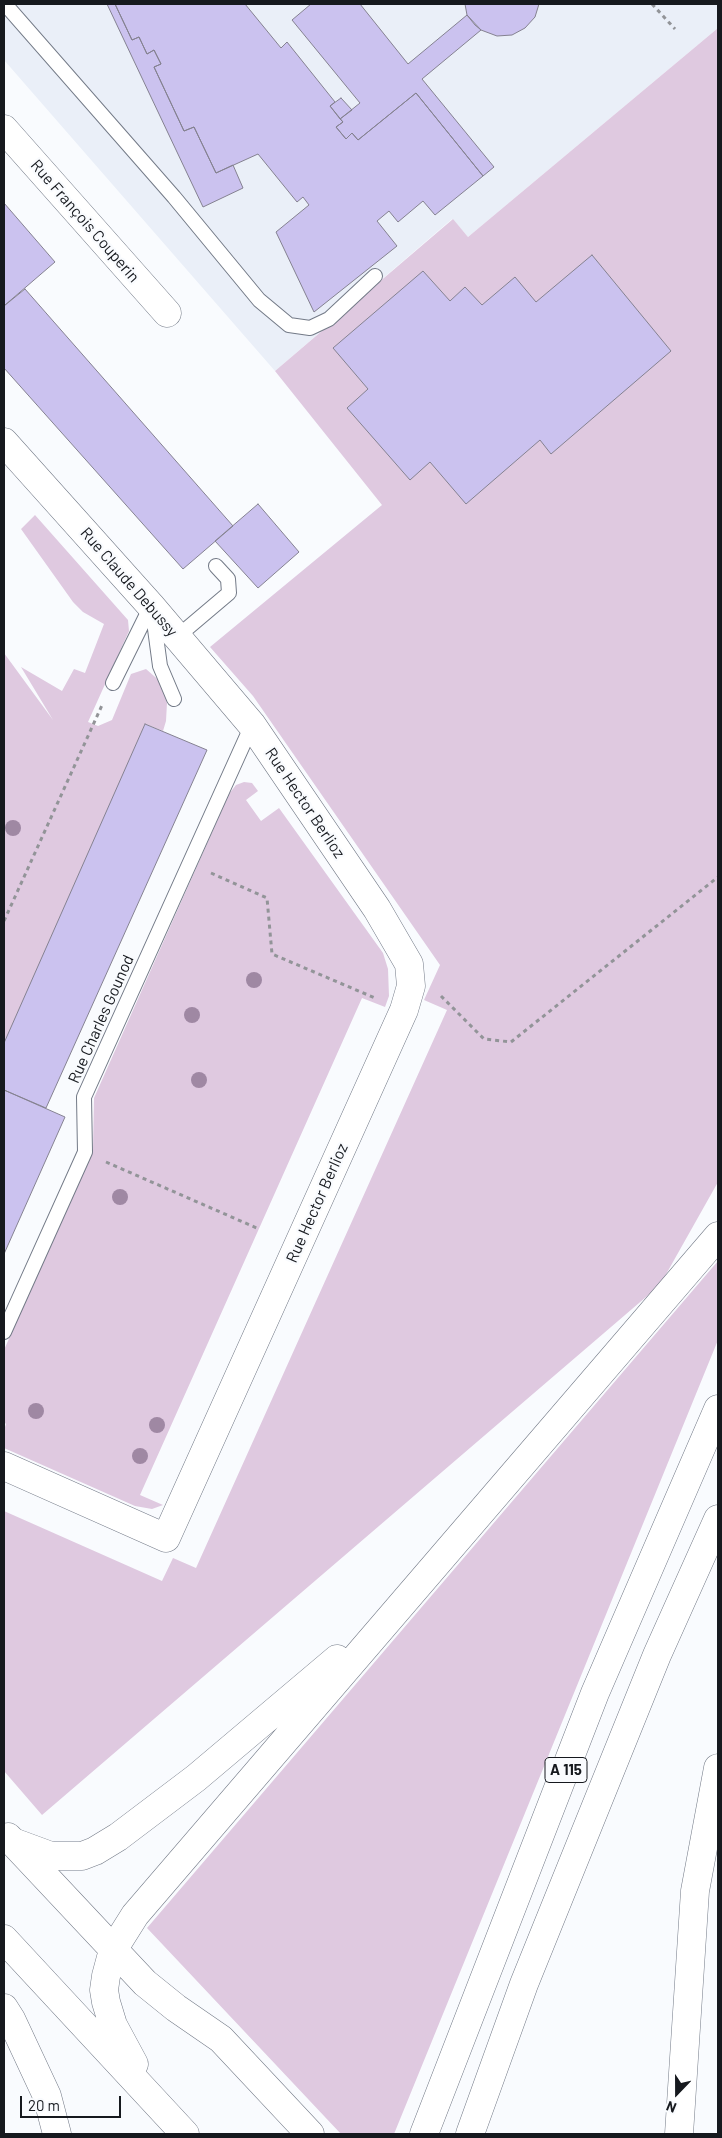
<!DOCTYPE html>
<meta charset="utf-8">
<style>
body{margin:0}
#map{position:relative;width:722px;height:2138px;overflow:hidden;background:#f9fbfe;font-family:Barlow,sans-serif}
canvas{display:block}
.frame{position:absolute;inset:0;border:5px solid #16191e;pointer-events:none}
.north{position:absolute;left:652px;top:2068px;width:50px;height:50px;-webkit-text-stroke:4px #f9fbfe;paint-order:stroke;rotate:202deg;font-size:14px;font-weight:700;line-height:20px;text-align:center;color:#16191e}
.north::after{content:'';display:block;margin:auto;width:18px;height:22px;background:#16191e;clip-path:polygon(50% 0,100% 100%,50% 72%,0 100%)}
.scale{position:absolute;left:20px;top:2096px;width:101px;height:22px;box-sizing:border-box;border:2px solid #16191e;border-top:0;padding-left:6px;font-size:15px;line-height:18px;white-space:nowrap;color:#16191e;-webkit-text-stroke:4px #f9fbfe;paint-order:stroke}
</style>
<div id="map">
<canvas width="722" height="2138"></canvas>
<div class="frame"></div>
<div class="north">N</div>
<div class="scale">20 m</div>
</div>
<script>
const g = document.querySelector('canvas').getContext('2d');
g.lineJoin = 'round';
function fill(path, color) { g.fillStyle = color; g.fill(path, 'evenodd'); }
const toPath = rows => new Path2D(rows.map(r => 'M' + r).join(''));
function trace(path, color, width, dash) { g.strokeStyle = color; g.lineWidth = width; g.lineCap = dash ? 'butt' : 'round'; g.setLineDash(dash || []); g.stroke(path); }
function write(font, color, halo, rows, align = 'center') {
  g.font = font + ' Barlow,sans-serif'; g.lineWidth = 4.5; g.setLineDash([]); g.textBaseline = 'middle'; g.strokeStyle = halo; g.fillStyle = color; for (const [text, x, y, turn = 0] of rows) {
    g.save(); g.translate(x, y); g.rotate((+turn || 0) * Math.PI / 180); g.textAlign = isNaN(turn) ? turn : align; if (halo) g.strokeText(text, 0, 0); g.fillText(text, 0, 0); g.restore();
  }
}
const built = toPath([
 [4,4,718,4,718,28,468,237,452,219,275,371,4,60]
]);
const green = toPath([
 [718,28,718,1182,660,1285,42,1815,4,1771,4,1511,162,1581,173,1558,196,1568,447,1010,424,1000,440,965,253,696,210,647,382,505,275,371,453,219,468,237],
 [35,515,128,620,129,631,88,722,98,726,112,720,131,674,146,669,162,683,167,703,166,721,163,731,145,724,4,1072,4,653,53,720,21,667,62,691,74,669,85,673,104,624,83,612,73,602,21,529],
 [244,782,252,783,258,791,246,800,261,821,279,808,383,953,388,969,389,996,385,1007,362,998,140,1495,163,1505,152,1509,135,1506,4,1448,4,1430,6,1424,4,1422,4,1350,93,1148,94,1098,229,794,236,785],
 [718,1261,718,1340,394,2134,341,2134,147,1928]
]);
const building = toPath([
 [107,4,115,4,132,40,139,37,147,54,154,50,161,64,154,67,184,131,194,127,216,173,233,165,243,188,203,207,107,4],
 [115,4,245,4,281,48,287,42,335,102,330,106,343,122,336,127,346,139,352,133,358,140,416,93,483,176,435,215,423,201,398,222,389,211,377,221,397,246,314,312,276,232,309,205,303,197,297,202,258,154,216,173,194,127,184,131,154,67,161,64,154,50,147,54,139,37,132,40,115,4],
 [311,4,360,4,408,64,467,15,481,30,422,79,494,167,483,176,416,93,358,140,352,133,346,139,336,127,343,122,340,119,360,103,292,20,311,4],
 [465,4,539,4,535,17,525,28,512,35,497,36,481,30,475,25,467,15,465,4],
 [341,98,352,110,340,119,330,106,341,98],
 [4,203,55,262,5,305,4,303,4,203],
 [592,255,671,351,551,454,540,440,466,504,430,462,410,480,347,408,368,389,333,348,423,271,450,301,465,287,482,305,515,277,536,302,592,255],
 [25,289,233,526,183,569,4,368,4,306,25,289],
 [258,504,299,552,258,588,215,541,258,504],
 [145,724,207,750,46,1108,4,1090,4,1043,145,724],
 [4,1090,65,1117,4,1254,4,1090]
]);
const path = toPath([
 [652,4,675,29],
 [211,873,267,898,272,954,375,998],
 [4,921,103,703],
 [441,996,484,1039,511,1042,718,877],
 [106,1162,259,1229]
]);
const lane = toPath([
 [5,4,174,197,259,300,289,325,310,328,329,319,375,276],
 [153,614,160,666,174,699],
 [177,637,229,593,228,579,216,566],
 [113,683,151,606],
 [4,1332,85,1152,84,1097,252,725]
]);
const street = toPath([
 [4,129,167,313],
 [4,442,151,606,252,725,377,909,409,964,411,986,404,1010,166,1538,4,1466]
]);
const secondary = toPath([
 [8,1837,145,1983,176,2008,221,2039,310,2134],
 [4,1939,185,2134],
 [113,1950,106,1976,104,1990,106,2002,113,2025,134,2064]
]);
const highway = toPath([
 [13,1842,51,1856,82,1856,95,1851,118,1837,196,1778,337,1659],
 [113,1950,135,1915,718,1236],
 [4,2008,11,2019,47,2096,57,2134],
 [424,2134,595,1693,718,1409],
 [470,2134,524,1984,657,1655,718,1519],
 [679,2134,695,1891,718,1768]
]);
const trees = [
 [13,828],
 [254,980],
 [192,1015],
 [199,1080],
 [120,1197],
 [36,1411],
 [157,1425],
 [140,1456]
];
const shields = [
 [566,1770,42]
];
const shieldNames = [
 ["A 115",566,1770]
];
const streetNames = [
 ["Rue François Couperin",85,221,49],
 ["Rue Claude Debussy",129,582,49],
 ["Rue Hector Berlioz",305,803,56],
 ["Rue Charles Gounod",101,1019,-66],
 ["Rue Hector Berlioz",317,1203,-66]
];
fill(built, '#eaeff8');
fill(green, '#dfc9e0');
fill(building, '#cbc2ef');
trace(building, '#858291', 1);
trace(lane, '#737a87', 16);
trace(street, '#737a87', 29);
trace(secondary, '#737a87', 29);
trace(highway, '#737a87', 29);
trace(path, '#929498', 3, [4, 4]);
trace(lane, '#fff', 14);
trace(street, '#fff', 28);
trace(secondary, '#fff', 28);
trace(highway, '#fff', 28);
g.fillStyle = '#9f88a3';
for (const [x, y] of trees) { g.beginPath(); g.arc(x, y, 8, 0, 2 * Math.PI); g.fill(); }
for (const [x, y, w] of shields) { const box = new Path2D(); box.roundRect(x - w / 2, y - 12.5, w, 25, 4); g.fillStyle = '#f9fbfe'; g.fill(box); trace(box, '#16191e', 1); }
write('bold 15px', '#16191e', null, shieldNames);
write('16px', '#16191e', '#f9fbfe', streetNames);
</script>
